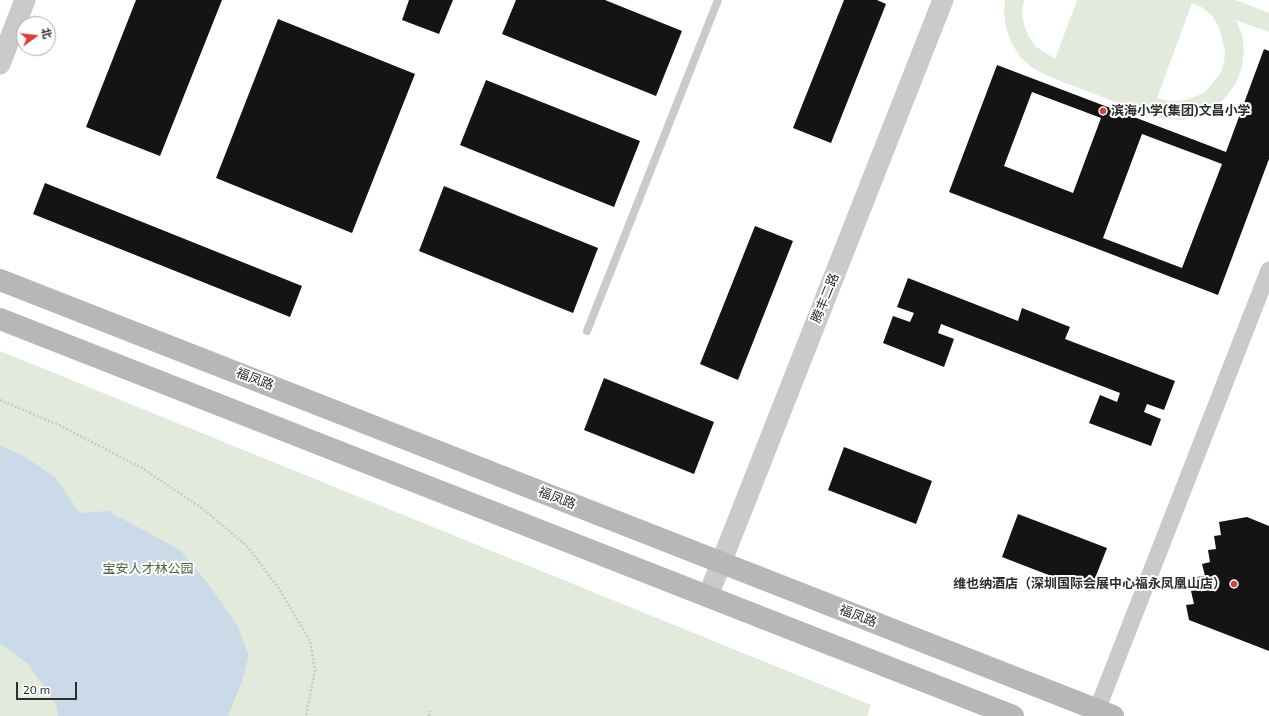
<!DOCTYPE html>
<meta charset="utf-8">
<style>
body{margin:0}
#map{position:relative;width:1269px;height:716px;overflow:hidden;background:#fff;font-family:"Exo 2","Noto Sans SC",sans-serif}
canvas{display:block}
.north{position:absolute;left:16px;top:16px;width:40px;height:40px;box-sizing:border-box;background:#fff;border:1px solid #ababab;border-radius:50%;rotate:75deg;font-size:11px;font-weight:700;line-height:16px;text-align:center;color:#2d2d2d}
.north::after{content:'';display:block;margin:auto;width:14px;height:18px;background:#d7403d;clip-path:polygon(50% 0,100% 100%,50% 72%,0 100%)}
.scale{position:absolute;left:16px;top:682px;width:61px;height:18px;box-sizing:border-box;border:2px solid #2d2d2d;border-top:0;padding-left:5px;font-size:12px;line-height:14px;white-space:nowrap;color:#2d2d2d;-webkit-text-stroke:3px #fff;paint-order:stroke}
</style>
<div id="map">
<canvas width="1269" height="716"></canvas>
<div class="north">北</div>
<div class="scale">20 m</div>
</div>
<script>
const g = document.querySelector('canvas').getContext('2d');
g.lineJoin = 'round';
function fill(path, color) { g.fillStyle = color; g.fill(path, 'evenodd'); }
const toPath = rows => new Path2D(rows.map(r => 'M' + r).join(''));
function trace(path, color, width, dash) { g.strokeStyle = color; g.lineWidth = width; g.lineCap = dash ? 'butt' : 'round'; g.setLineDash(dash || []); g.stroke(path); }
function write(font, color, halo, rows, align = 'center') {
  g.font = font + ' "Exo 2","Noto Sans SC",sans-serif'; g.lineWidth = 4; g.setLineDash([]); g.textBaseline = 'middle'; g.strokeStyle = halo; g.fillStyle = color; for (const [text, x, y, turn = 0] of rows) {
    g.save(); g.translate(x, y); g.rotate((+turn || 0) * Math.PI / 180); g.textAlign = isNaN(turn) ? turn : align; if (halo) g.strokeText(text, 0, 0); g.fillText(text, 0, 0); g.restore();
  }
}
const green = toPath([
 [1005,0,1024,0,1022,12,1024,24,1028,35,1035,46,1055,59,1077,0,1236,0,1269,13,1269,32,1236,20,1242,34,1244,50,1242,67,1236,83,1226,97,1214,108,1199,115,1183,120,1166,119,1151,116,1048,76,1034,69,1021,58,1012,44,1006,28,1004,12],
 [1192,3,1203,8,1213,17,1219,27,1225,51,1224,63,1220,74,1204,93,1192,98,1181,101,1169,101,1157,98],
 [0,351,871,705,867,716,0,716]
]);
const water = toPath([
 [0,446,22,455,56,478,80,513,108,511,180,550,206,581,237,625,249,655,242,681,228,716,58,716,56,704,28,664,0,644]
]);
const building = toPath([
 [136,0,222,0,160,156,86,127],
 [409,0,453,0,439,34,402,20],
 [516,0,605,0,682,31,656,96,502,34],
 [844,0,877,0,886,4,831,143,793,128],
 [278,19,415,74,352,233,216,178],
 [1264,49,1269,51,1269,159,1218,295,949,192,997,65,1226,152],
 [1032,92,1101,118,1073,193,1004,166],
 [1142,134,1222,164,1182,268,1103,238],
 [486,80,640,141,614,207,460,145],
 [45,183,302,286,290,317,33,214],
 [444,186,598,248,573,313,419,251],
 [755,226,793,241,738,380,700,364],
 [908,278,1018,321,1022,308,1070,327,1065,339,1175,381,1164,410,1147,404,1144,412,1161,419,1151,446,1089,423,1100,395,1117,402,1120,393,941,324,938,333,954,339,944,367,883,343,893,316,910,322,914,313,897,307],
 [604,378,714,422,694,474,584,430],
 [844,447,932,481,916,524,828,490],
 [1018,514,1107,548,1090,591,1002,557],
 [1247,517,1269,526,1269,651,1189,620,1186,605,1194,604,1191,591,1199,590,1197,577,1205,576,1202,564,1210,562,1208,550,1216,549,1214,536,1221,535,1219,522]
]);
const path = toPath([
 [0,400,59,425,142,468,203,509,247,546,278,587,310,641,315,670,306,716],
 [429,716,430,711]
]);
const service = toPath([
 [587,331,718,0]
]);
const minor = toPath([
 [1097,710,1269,270]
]);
const tertiary = toPath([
 [0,64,25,0],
 [708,596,943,0]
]);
const secondary = toPath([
 [0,280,1113,716],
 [0,319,1013,716]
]);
const markers = [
 [1103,111,4,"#d7403d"],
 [1234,584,4,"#d7403d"]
];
const poiNames = [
 ["滨海小学(集团)文昌小学",1111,111],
 ["维也纳酒店（深圳国际会展中心福永凤凰山店）",1226,584,"right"]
];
const streetNames = [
 ["腾丰二路",825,298,-68],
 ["福凤路",255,379,21],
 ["福凤路",557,498,21],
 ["福凤路",858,616,21]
];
const parkNames = [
 ["宝安人才林公园",148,569]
];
fill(green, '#e2eadc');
fill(water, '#cadae8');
fill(building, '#141414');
trace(path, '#cacaca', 2.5, [2, 2]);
trace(service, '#cacaca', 8);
trace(minor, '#cacaca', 17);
trace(tertiary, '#cacaca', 21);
trace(secondary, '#b7b7b7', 22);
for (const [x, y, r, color] of markers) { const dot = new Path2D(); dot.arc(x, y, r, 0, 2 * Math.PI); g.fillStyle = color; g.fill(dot); trace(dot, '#fff', 1.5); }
write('bold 13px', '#2d2d2d', '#fff', poiNames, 'left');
write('13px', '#2d2d2d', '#fff', streetNames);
write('13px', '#4d653e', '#fff', parkNames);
</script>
